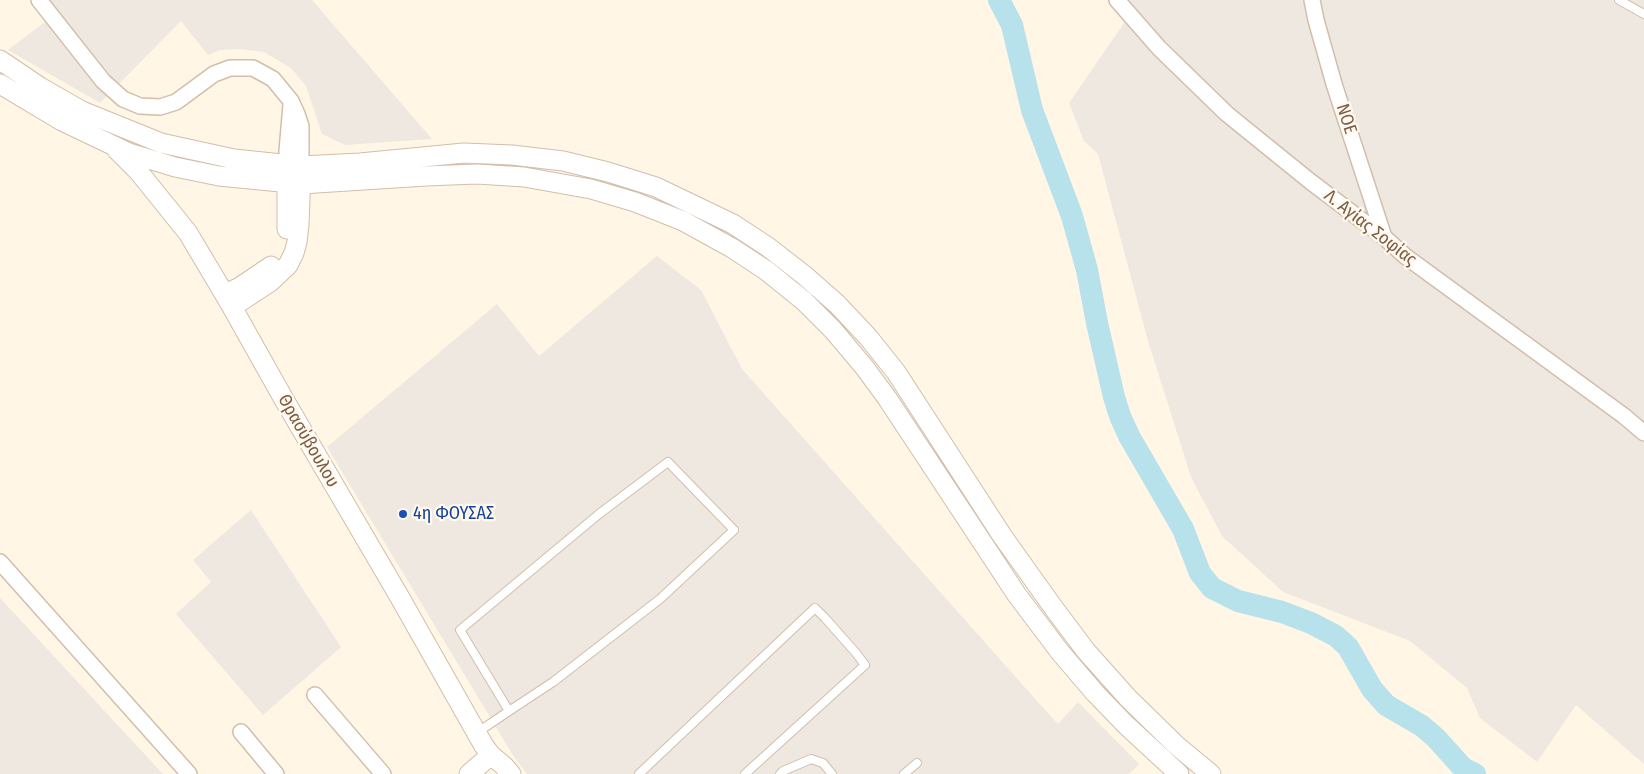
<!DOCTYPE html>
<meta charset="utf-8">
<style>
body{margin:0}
canvas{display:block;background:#fff6e6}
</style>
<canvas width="1644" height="774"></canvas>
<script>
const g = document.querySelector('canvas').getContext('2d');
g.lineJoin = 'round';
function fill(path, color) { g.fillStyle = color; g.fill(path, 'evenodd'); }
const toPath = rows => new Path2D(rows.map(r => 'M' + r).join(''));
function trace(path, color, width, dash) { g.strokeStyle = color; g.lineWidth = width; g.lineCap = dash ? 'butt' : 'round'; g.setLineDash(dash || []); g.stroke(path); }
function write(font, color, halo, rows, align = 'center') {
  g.font = font + ' "Fira Sans Condensed",sans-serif'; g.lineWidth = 4.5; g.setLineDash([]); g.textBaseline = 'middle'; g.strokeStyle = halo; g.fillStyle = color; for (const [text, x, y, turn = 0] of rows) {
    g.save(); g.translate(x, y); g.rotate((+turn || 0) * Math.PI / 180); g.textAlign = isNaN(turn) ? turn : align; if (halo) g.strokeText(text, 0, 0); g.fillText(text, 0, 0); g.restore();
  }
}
const industrial = toPath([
 [49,0,312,0,432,139,345,145,322,134,306,86,291,68,264,52,239,49,220,50,208,55,181,21,100,103,8,50,58,12],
 [1124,0,1644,0,1644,764,1576,705,1537,762,1480,718,1467,688,1410,641,1283,592,1222,536,1191,477,1148,341,1098,154,1084,141,1069,103,1133,10],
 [657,256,701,290,742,369,1037,701,1058,724,1078,702,1139,764,1129,774,527,774,514,757,327,447,497,304,539,356],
 [251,510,341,647,263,715,176,614,211,582,193,560],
 [0,598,163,774,0,774]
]);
const river = toPath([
 [999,0,1012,25,1032,110,1072,216,1087,270,1097,323,1114,397,1120,416,1129,436,1183,529,1200,573,1212,588,1238,601,1282,612,1311,623,1336,636,1348,647,1372,689,1386,705,1422,726,1436,738,1463,768,1475,774]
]);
const service = toPath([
 [1619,0,1644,14],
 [478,732,509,711,553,682,660,599,734,530,668,462,599,514,460,630,509,711],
 [639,774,815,608,825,618,856,653,865,665,745,774],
 [780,774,783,771,811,759,823,763,832,774],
 [904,774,917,763]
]);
const minor = toPath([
 [39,0,103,81,123,99,140,106,160,107,176,102,214,74,230,68,253,68,273,79,291,101,297,114,301,126,301,166],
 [1117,0,1159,48,1227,114,1311,182,1384,237,1405,256,1624,416,1644,433],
 [1312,0,1316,20,1334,84,1384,237],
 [287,165,287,151,291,105],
 [0,562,189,774],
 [315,695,383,774],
 [241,732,276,774]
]);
const tertiary = toPath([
 [0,60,40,87,82,111,161,143,234,159,301,166,360,163,464,153,512,155,563,161,608,172,656,187,733,224,768,247,804,275,837,304,868,337,896,372,1003,537,1053,607,1086,651,1128,698,1176,745,1211,774],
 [0,84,62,121,129,153,175,167,219,176,301,184,426,176,477,174,524,177,591,189,635,202,683,221,732,248,767,271,804,301,833,330,865,368,887,398,1017,595,1060,652,1095,693,1126,725,1179,774],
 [117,150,138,171,188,233,232,307,282,396,399,596,484,746,491,755,504,766,511,774],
 [287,171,287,229],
 [225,294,240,287,271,266],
 [232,307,270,282,288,265,294,253,297,242,299,225,301,172],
 [469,774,491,755]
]);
const markers = [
 [403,514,5,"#1a4fb4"]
];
const streetNames = [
 ["NOE",1346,119,72],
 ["Λ. Αγίας Σοφίας",1370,228,38],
 ["Θρασύβουλου",308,441,60]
];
const transitNames = [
 ["4η ΦΟΥΣΑΣ",413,514]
];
fill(industrial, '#eee8e0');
trace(river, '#b7e1eb', 22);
trace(service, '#d2beaa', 10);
trace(minor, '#d2beaa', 18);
trace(tertiary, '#d2beaa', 21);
trace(service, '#fff', 8);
trace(minor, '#fff', 15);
trace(tertiary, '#fff', 19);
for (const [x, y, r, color] of markers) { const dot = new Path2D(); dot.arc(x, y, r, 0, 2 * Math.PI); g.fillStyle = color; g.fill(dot); trace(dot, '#fff9ee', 2); }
write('18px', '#7b5c47', '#fff9ee', streetNames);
write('18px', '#164399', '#fff9ee', transitNames, 'left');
</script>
